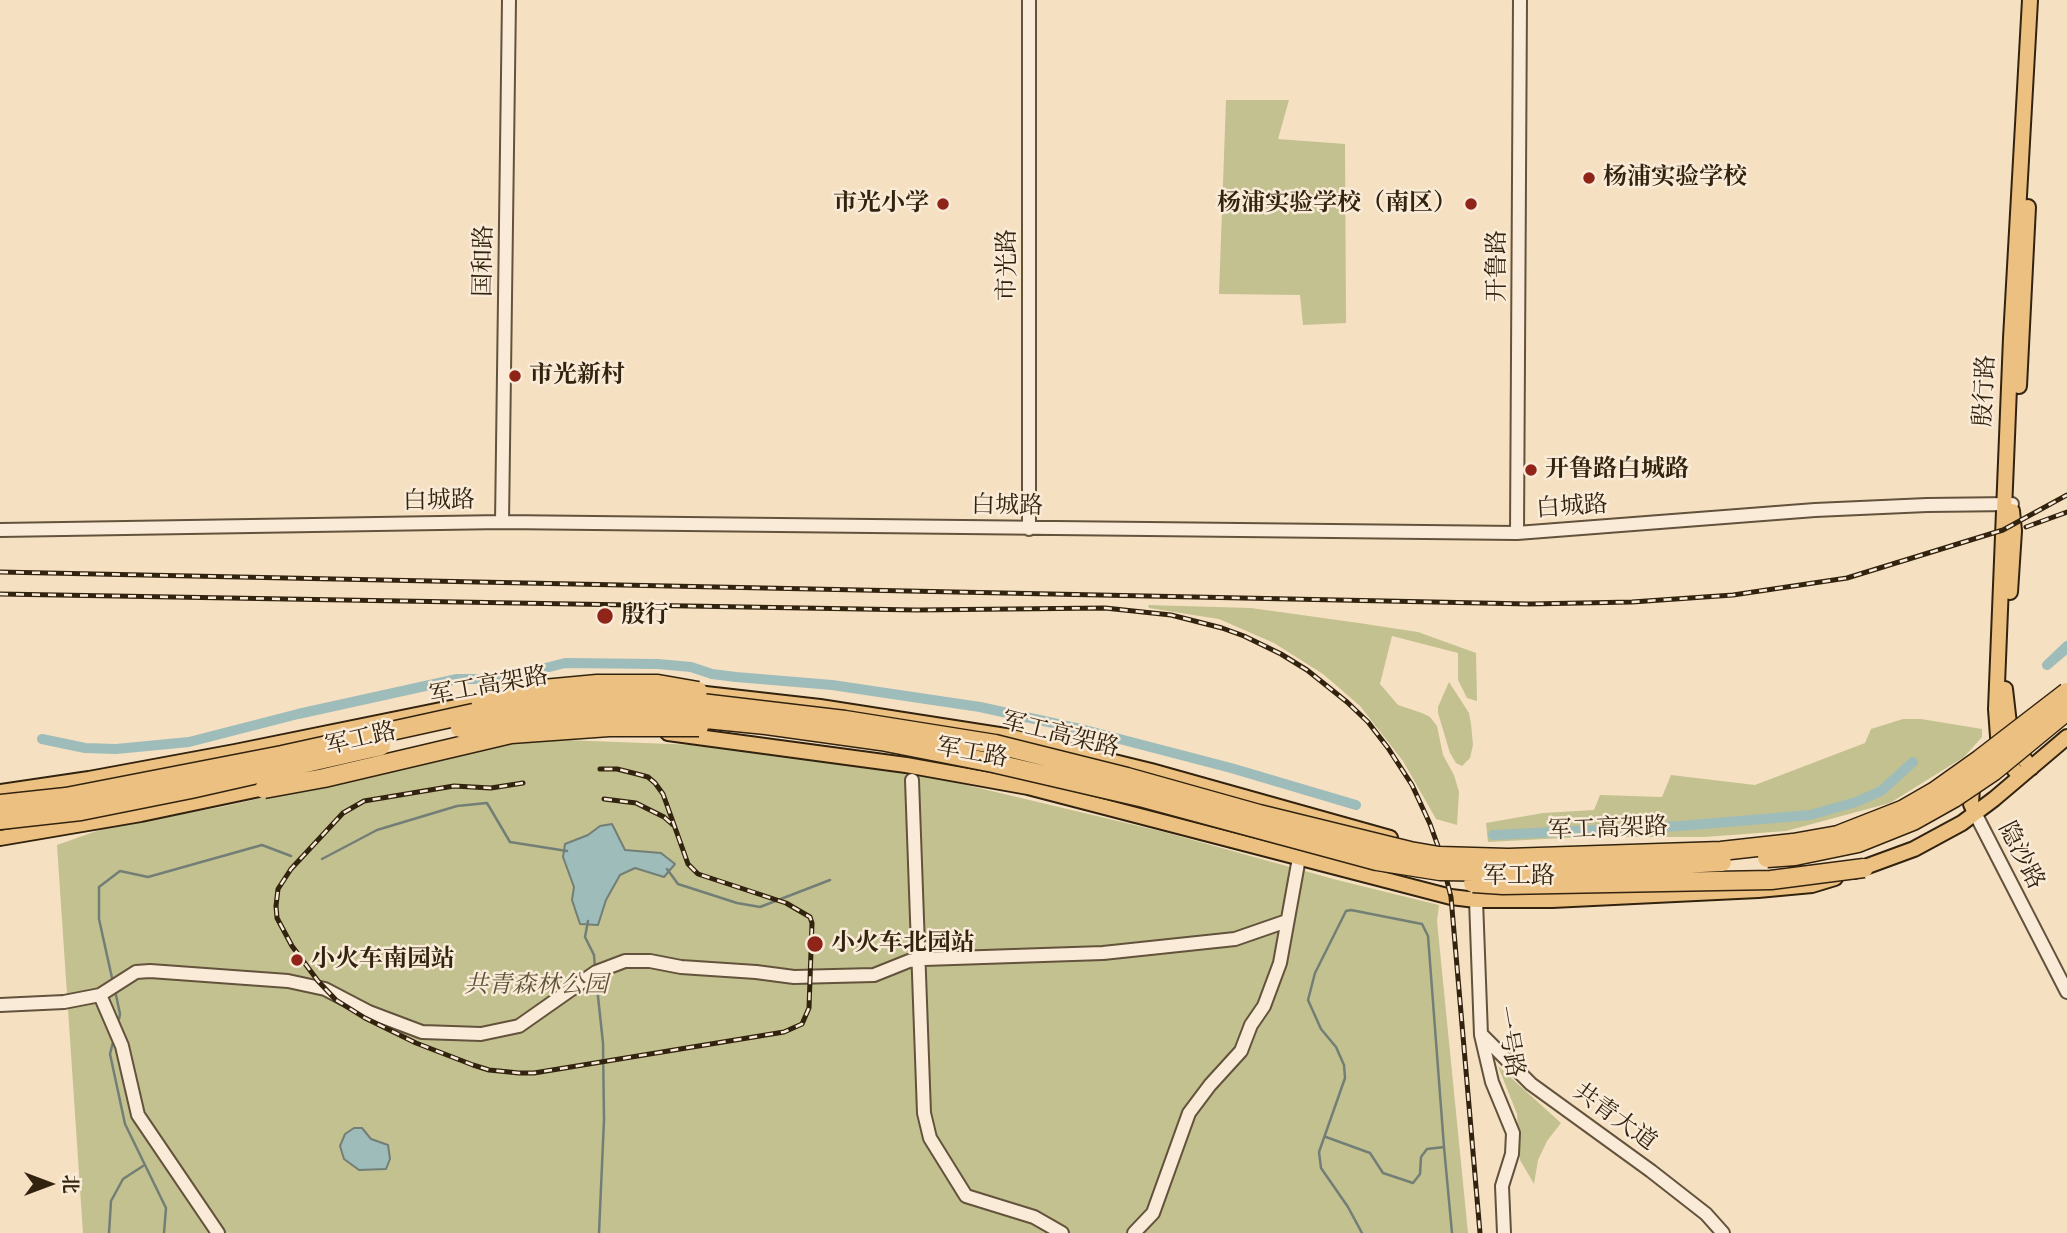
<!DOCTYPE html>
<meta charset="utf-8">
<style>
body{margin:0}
#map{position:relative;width:2067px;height:1233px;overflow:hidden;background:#f6e0c2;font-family:Cardo,"Noto Serif SC",serif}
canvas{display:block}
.north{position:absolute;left:14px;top:1149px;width:70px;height:70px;-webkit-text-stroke:5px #f9ebd7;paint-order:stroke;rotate:90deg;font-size:19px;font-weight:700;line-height:28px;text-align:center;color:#32230f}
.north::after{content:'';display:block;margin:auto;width:24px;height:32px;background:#32230f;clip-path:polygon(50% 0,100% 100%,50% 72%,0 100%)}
</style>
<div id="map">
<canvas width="2067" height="1233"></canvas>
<div class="north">北</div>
</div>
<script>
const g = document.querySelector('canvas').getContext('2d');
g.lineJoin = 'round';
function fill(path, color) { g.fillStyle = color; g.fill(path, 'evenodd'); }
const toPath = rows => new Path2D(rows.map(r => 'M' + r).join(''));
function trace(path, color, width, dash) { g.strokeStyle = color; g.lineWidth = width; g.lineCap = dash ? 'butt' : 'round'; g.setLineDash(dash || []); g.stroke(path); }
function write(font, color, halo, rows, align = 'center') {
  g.font = font + ' Cardo,"Noto Serif SC",serif'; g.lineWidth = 5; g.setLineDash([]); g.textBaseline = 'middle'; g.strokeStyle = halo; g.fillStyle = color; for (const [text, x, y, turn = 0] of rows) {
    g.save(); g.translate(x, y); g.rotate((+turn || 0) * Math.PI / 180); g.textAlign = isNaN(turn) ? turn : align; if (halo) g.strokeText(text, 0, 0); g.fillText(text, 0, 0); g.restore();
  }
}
const green = toPath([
 [1226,100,1289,100,1278,139,1345,144,1346,323,1303,325,1300,295,1219,294],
 [1148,605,1251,608,1359,623,1418,632,1476,653,1477,701,1467,698,1458,680,1458,653,1392,636,1380,684,1398,705,1422,713,1430,717,1437,726,1443,755,1454,775,1459,792,1457,825,1436,819,1403,761,1360,706,1323,674,1274,643,1219,619,1149,608],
 [1449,682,1469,713,1471,724,1473,745,1470,758,1462,766,1456,763,1450,753,1438,713,1438,707],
 [1903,719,1921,719,1982,729,1982,737,1964,757,1890,803,1786,831,1704,837,1583,837,1488,842,1486,823,1543,813,1594,810,1600,795,1662,797,1671,775,1755,785,1865,743,1871,729],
 [510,738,697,745,831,760,920,774,1164,832,1337,880,1439,905,1437,921,1468,1233,83,1233,57,845,108,827,221,807,389,770],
 [1498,1066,1561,1123,1547,1141,1538,1160,1534,1184,1520,1160,1517,1114]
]);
const water = toPath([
 [612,824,625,850,661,853,675,864,664,877,635,868,620,875,606,900,598,925,580,924,572,900,574,887,563,857,565,844,588,835,600,826,612,824],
 [354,1128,362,1128,371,1139,388,1145,390,1159,386,1169,359,1170,344,1159,340,1146,345,1134,354,1128]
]);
const stream = toPath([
 [322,859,377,830,457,806,487,803,510,842,567,851],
 [667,869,678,884,737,903,760,907,830,880],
 [588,921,585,937,594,955,595,968],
 [112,978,99,919,99,887,120,871,148,877,262,845,291,856],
 [596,978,603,1043,604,1120,599,1233],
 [116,995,120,1014,119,1019],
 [113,1042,110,1054,125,1124,166,1208,164,1233],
 [1326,1137,1370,1153,1383,1173,1413,1183,1420,1174,1421,1157,1427,1149,1444,1147,1428,936,1422,924,1351,910,1346,911,1315,973,1308,1000,1321,1029,1336,1047,1344,1065,1345,1078,1319,1152,1321,1168,1348,1207,1362,1233],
 [1444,1147,1452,1233],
 [109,1233,111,1201,123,1179,143,1166]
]);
const canal = toPath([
 [2067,646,2047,665,2067,648],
 [42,739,85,748,116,749,189,742,298,714,457,679,502,679,565,663,658,664,691,667,712,674,736,677,832,685,980,707,1085,730,1231,768,1356,805],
 [1493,835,1680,826,1810,815,1856,802,1881,791,1913,762]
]);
const minor = toPath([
 [1029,0,1029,529],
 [502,522,509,0],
 [0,530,502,522,1517,533,1815,510,1927,505,2012,504],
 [1517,533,1520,0],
 [912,780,924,1113,930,1138,966,1196,1034,1217,1062,1233],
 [1975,813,2067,992],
 [1478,875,1476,900,1481,1035,1492,1082,1513,1133,1512,1154,1502,1186,1504,1233],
 [100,995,122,1046,138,1115,218,1233],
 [0,1005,64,1002,100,995,136,972,150,971,288,981,325,989,369,1012,422,1032,481,1034,519,1026,596,972,625,961,650,961,681,967,756,972,794,977,874,975,909,961,924,959,1103,953,1235,939,1287,921],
 [1482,1035,1531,1084,1651,1171,1706,1214,1723,1233],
 [1134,1233,1153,1213,1189,1113,1210,1085,1241,1051,1251,1025,1264,1006,1280,963,1299,858]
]);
const major = toPath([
 [2019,386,2028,207],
 [2010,592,2014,531,2012,511],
 [2005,689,2011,741,2031,768],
 [688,692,820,707,1012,737,1151,771,1390,838],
 [668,733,906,765,1028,787,1451,897,1476,900,1552,900,1758,890,1812,885,1835,878],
 [2020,777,1999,750,1996,709,2011,338,2030,0],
 [0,792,89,779,235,752,490,700],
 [1975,813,1971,804,1972,787,1978,776,1998,751],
 [0,838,141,814,274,786],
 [1854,871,1914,849,1962,823,1994,799,2067,737]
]);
const rail = toPath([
 [2026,527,2067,512],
 [0,572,1529,604,1632,602,1733,595,1847,578,2003,530,2067,495],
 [0,594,917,610,1105,608,1171,615,1222,628,1244,636,1281,654,1307,670,1347,702,1368,722,1388,748,1412,785,1430,824,1439,849,1451,897,1480,1233],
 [523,783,491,788,454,786,364,801,343,813,291,869,278,889,276,906,277,918,292,946,318,981,336,1000,365,1018,416,1043,473,1065,489,1070,519,1073,534,1073,784,1032,802,1024,809,1008,812,923,810,917,786,903,698,874,688,864,663,794,655,783,648,777,637,774,617,769,600,769],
 [604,799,636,803,664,817,673,825]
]);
const highwayBridge = toPath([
 [480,700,522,691,597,684,658,684,698,691],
 [460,728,547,714,636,712,766,725,881,741,993,763,1144,798,1377,861,1440,871,1509,872,1722,862],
 [264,789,324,778,511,734,609,727,699,727],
 [0,804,66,797,282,755,496,708,554,699,605,696,659,698,845,720,995,744,1127,777,1259,814,1410,851,1439,856,1508,858,1721,851,1793,843,1838,835,1902,810,1935,791,1980,759,2067,692],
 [0,820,81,811,191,789,381,746],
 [1767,858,1795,856,1858,843,1913,821,1954,798,1994,771,2067,711],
 [1473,883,1503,885,1771,880,1864,868]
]);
const markers = [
 [1589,178,7,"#8f2418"],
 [943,204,7,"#8f2418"],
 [1471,204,7,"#8f2418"],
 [515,376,7,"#8f2418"],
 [1531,470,7,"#8f2418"],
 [605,616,9,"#8f2418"],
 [815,944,9,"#8f2418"],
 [297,960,7,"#8f2418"]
];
const poiNames = [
 ["杨浦实验学校",1603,178],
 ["市光小学",929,204,"right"],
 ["杨浦实验学校（南区）",1457,204,"right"],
 ["市光新村",529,376],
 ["开鲁路白城路",1545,470],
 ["殷行",621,616],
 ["小火车北园站",831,944],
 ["小火车南园站",311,960]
];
const streetNames = [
 ["国和路",485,261,-89],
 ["市光路",1008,265,-90],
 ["开鲁路",1498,266,-90],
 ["殷行路",1986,391,-87],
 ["白城路",439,502,-1],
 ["白城路",1007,507,1],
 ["白城路",1572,508,-4],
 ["军工高架路",489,687,-10],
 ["军工高架路",1060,736,14],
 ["军工路",361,740,-13],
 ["军工路",972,754,10],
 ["军工高架路",1608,830,-2],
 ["隐沙路",2020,856,63],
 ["军工路",1519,877],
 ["一号路",1508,1042,80],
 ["共青大道",1614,1118,36]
];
const parkNames = [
 ["共青森林公园",536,986]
];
fill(green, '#c2c18f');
fill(water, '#9ebcba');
trace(water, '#737f76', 2);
trace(stream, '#737f76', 2.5);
trace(canal, '#9ebcba', 10);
trace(minor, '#63523c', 16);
trace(major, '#32230f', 18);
trace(minor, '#f9ebd7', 12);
trace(major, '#ebc081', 14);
trace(rail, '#32230f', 5);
trace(rail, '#f9ebd7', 2.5, [8]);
trace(highwayBridge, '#32230f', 21, []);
trace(highwayBridge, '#ebc081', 18);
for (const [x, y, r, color] of markers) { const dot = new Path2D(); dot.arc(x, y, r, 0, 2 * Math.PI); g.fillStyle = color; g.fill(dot); trace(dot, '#f9ebd7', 2.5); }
write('bold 24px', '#32230f', '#f9ebd7', poiNames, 'left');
write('24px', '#32230f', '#f9ebd7', streetNames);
write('italic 24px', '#5d5235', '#f9ebd7', parkNames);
</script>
